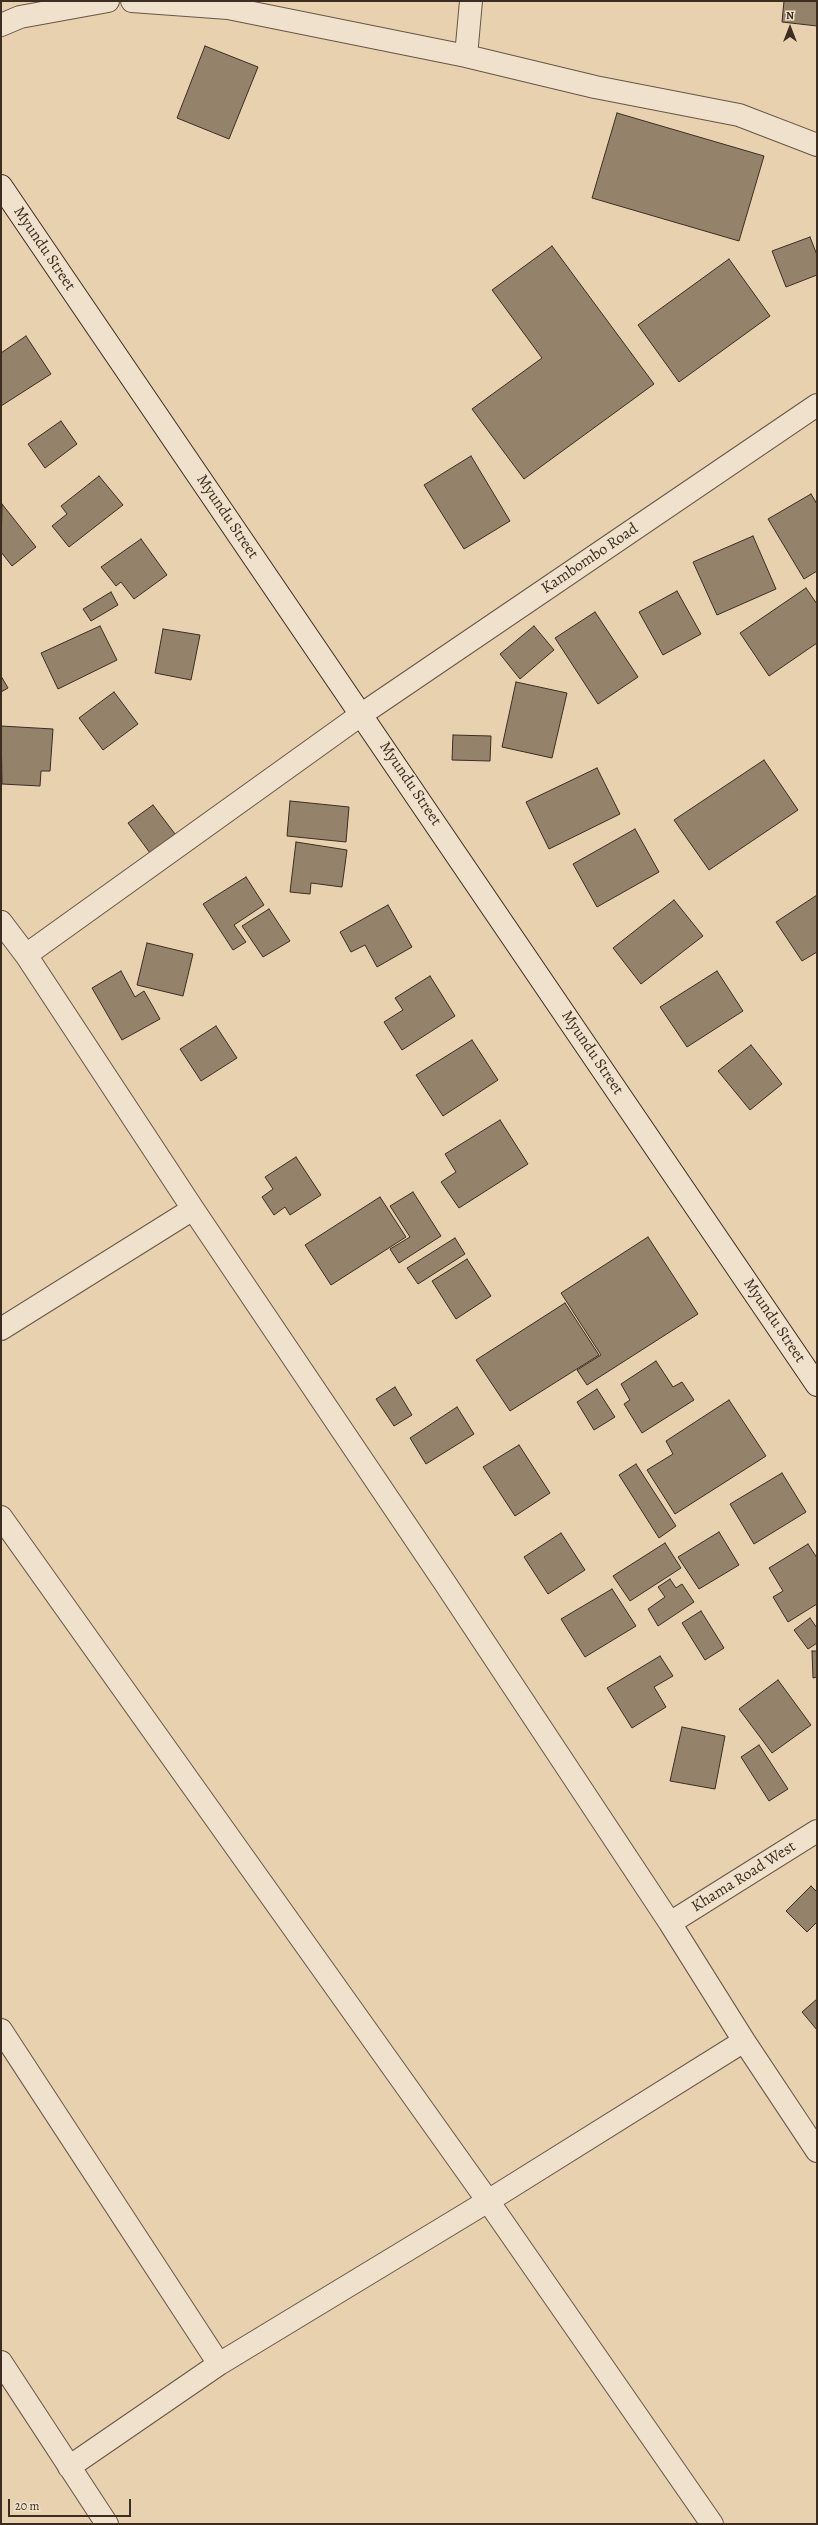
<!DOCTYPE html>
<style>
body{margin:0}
#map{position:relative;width:818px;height:2525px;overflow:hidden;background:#e7d1af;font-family:Alegreya,serif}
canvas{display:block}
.frame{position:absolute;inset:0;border:2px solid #3c2d20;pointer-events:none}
.north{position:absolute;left:770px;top:8px;width:40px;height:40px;-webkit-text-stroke:3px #efe1cb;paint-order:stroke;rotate:0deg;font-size:11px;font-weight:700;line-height:16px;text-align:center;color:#3c2d20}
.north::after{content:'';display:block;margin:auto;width:14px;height:18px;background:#3c2d20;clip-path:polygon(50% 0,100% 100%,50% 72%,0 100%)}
.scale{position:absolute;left:8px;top:2499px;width:123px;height:18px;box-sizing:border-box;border:2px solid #3c2d20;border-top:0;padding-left:5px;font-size:12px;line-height:14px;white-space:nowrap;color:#3c2d20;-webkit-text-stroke:3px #efe1cb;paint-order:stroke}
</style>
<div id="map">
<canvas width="818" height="2525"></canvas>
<div class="frame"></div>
<div class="north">N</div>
<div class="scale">20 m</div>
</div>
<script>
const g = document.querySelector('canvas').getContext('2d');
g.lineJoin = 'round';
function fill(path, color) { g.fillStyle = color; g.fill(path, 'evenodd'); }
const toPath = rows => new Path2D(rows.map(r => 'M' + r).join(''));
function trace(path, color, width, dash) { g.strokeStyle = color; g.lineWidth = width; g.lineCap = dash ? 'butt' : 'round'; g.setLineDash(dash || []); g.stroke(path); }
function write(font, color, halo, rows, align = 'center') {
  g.font = font + ' Alegreya,serif'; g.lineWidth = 3; g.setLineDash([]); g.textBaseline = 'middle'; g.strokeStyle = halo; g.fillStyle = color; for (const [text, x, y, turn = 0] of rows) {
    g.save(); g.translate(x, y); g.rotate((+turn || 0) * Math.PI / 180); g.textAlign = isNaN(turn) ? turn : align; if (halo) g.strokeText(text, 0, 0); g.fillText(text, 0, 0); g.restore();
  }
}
const building = toPath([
 [784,1,817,1,817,26,782,22,784,1],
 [205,46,258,67,229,139,177,118,205,46],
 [617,113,764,156,739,241,592,198,617,113],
 [810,237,817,255,817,275,786,287,772,251,810,237],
 [552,246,654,384,524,479,472,409,542,358,492,290,552,246],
 [729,259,770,316,679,382,638,325,729,259],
 [26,336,51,374,1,406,1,353,26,336],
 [61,421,77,444,45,468,28,444,61,421],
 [471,456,510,521,464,549,424,485,471,456],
 [99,476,123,505,69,547,52,526,67,514,61,506,99,476],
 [811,494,817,504,817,571,804,579,768,519,811,494],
 [2,504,36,547,12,566,1,552,2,504],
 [753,536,776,589,717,615,693,562,753,536],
 [141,539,167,575,134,599,121,582,116,586,101,567,141,539],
 [806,588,817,604,817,643,769,676,740,633,806,588],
 [677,591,701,634,663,655,639,612,677,591],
 [111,592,118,605,91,621,83,609,111,592],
 [595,612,638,677,598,704,555,638,595,612],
 [100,626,117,660,58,689,41,653,100,626],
 [534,626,554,650,520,679,500,654,534,626],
 [163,629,200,635,191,680,155,673,163,629],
 [1,676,8,688,1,692,1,676],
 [516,682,567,693,552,758,502,747,516,682],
 [114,692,138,724,103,750,79,718,114,692],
 [1,726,53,729,50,771,41,771,40,786,2,784,1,726],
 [453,735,491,736,490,761,452,760,453,735],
 [764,760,798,810,709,870,674,820,764,760],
 [597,768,620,814,549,849,526,802,597,768],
 [290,801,349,807,346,842,287,836,290,801],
 [153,805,175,834,150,853,128,823,153,805],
 [635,829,659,872,597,907,573,864,635,829],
 [296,842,347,850,342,887,311,883,310,894,290,892,296,842],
 [246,877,264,905,234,925,246,942,233,950,203,904,246,877],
 [817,895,817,952,802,961,776,922,817,895],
 [674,900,703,936,641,984,613,948,674,900],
 [388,905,412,947,377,967,365,945,351,952,340,932,388,905],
 [269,909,290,941,263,957,242,926,269,909],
 [147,943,193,954,183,996,137,985,147,943],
 [121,971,135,997,144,991,160,1019,122,1040,92,988,121,971],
 [717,971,743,1011,687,1047,660,1007,717,971],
 [430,976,455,1016,402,1050,384,1022,403,1010,395,998,430,976],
 [216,1026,237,1058,201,1081,180,1049,216,1026],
 [472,1040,498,1080,443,1116,416,1075,472,1040],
 [751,1045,782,1084,750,1110,718,1071,751,1045],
 [500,1120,528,1164,459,1208,441,1182,456,1172,445,1154,500,1120],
 [296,1157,321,1195,290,1215,285,1207,274,1215,262,1197,273,1189,265,1177,296,1157],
 [413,1192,441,1236,399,1263,390,1249,410,1237,390,1206,413,1192],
 [380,1197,406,1237,331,1285,305,1245,380,1197],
 [648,1237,698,1314,587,1385,577,1370,601,1355,561,1293,648,1237],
 [455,1238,465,1254,418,1284,407,1268,455,1238],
 [467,1259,491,1296,456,1319,432,1281,467,1259],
 [565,1303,599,1355,510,1411,476,1360,565,1303],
 [656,1361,673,1387,682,1382,694,1400,642,1433,624,1404,630,1400,621,1384,656,1361],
 [395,1387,412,1415,394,1426,376,1399,395,1387],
 [597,1389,615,1417,594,1430,577,1402,597,1389],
 [729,1400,766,1456,675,1514,647,1470,673,1454,666,1441,729,1400],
 [457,1407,474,1434,426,1464,410,1438,457,1407],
 [519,1445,550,1493,515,1516,483,1467,519,1445],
 [636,1464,676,1526,659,1538,619,1475,636,1464],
 [782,1473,806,1512,754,1544,730,1504,782,1473],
 [719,1532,739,1565,699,1589,678,1557,719,1532],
 [561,1533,585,1570,548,1594,524,1557,561,1533],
 [665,1543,681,1568,630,1601,613,1576,665,1543],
 [808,1544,817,1558,817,1604,788,1622,773,1597,783,1591,769,1568,808,1544],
 [670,1579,676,1588,682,1584,694,1602,658,1626,648,1609,665,1597,658,1587,670,1579],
 [612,1589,636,1626,585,1657,561,1619,612,1589],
 [701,1611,724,1648,705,1660,682,1623,701,1611],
 [810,1618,817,1628,817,1643,808,1649,794,1630,810,1618],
 [812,1651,817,1651,817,1677,813,1678,812,1651],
 [660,1656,673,1676,654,1687,666,1707,632,1728,607,1688,660,1656],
 [778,1680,811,1725,772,1753,739,1709,778,1680],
 [682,1727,725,1736,715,1789,670,1781,682,1727],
 [759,1745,788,1789,769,1801,741,1757,759,1745],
 [811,1886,817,1892,817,1922,807,1932,786,1911,811,1886],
 [817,1999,817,2030,802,2012,817,1999]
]);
const street = toPath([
 [132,1,228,8,466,56,595,87,739,115,817,145],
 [1,25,20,17,108,1],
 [466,56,471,1],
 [1,922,26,955,193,1209,445,1583,670,1923,744,2041,817,2151],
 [26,955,362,714,817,405],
 [1,1329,193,1209],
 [1,1517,488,2201,712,2524],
 [670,1923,817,1831],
 [1,2030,219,2364],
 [1,2362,107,2524],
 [69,2467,219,2364,488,2201,744,2041]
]);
const secondary = toPath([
 [1,186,817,1385]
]);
const streetNames = [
 ["Myundu Street",44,249,56],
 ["Myundu Street",227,517,56],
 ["Kambombo Road",590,559,-34],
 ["Myundu Street",410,784,56],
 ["Myundu Street",592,1053,56],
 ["Myundu Street",774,1321,56],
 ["Khama Road West",744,1877,-32]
];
fill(building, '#95826a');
trace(building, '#3c2d20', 1);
trace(street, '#675644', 24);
trace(secondary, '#3c2d20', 24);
trace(street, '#efe1cb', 22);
trace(secondary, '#efe1cb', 22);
write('16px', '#3c2d20', '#efe1cb', streetNames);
</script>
